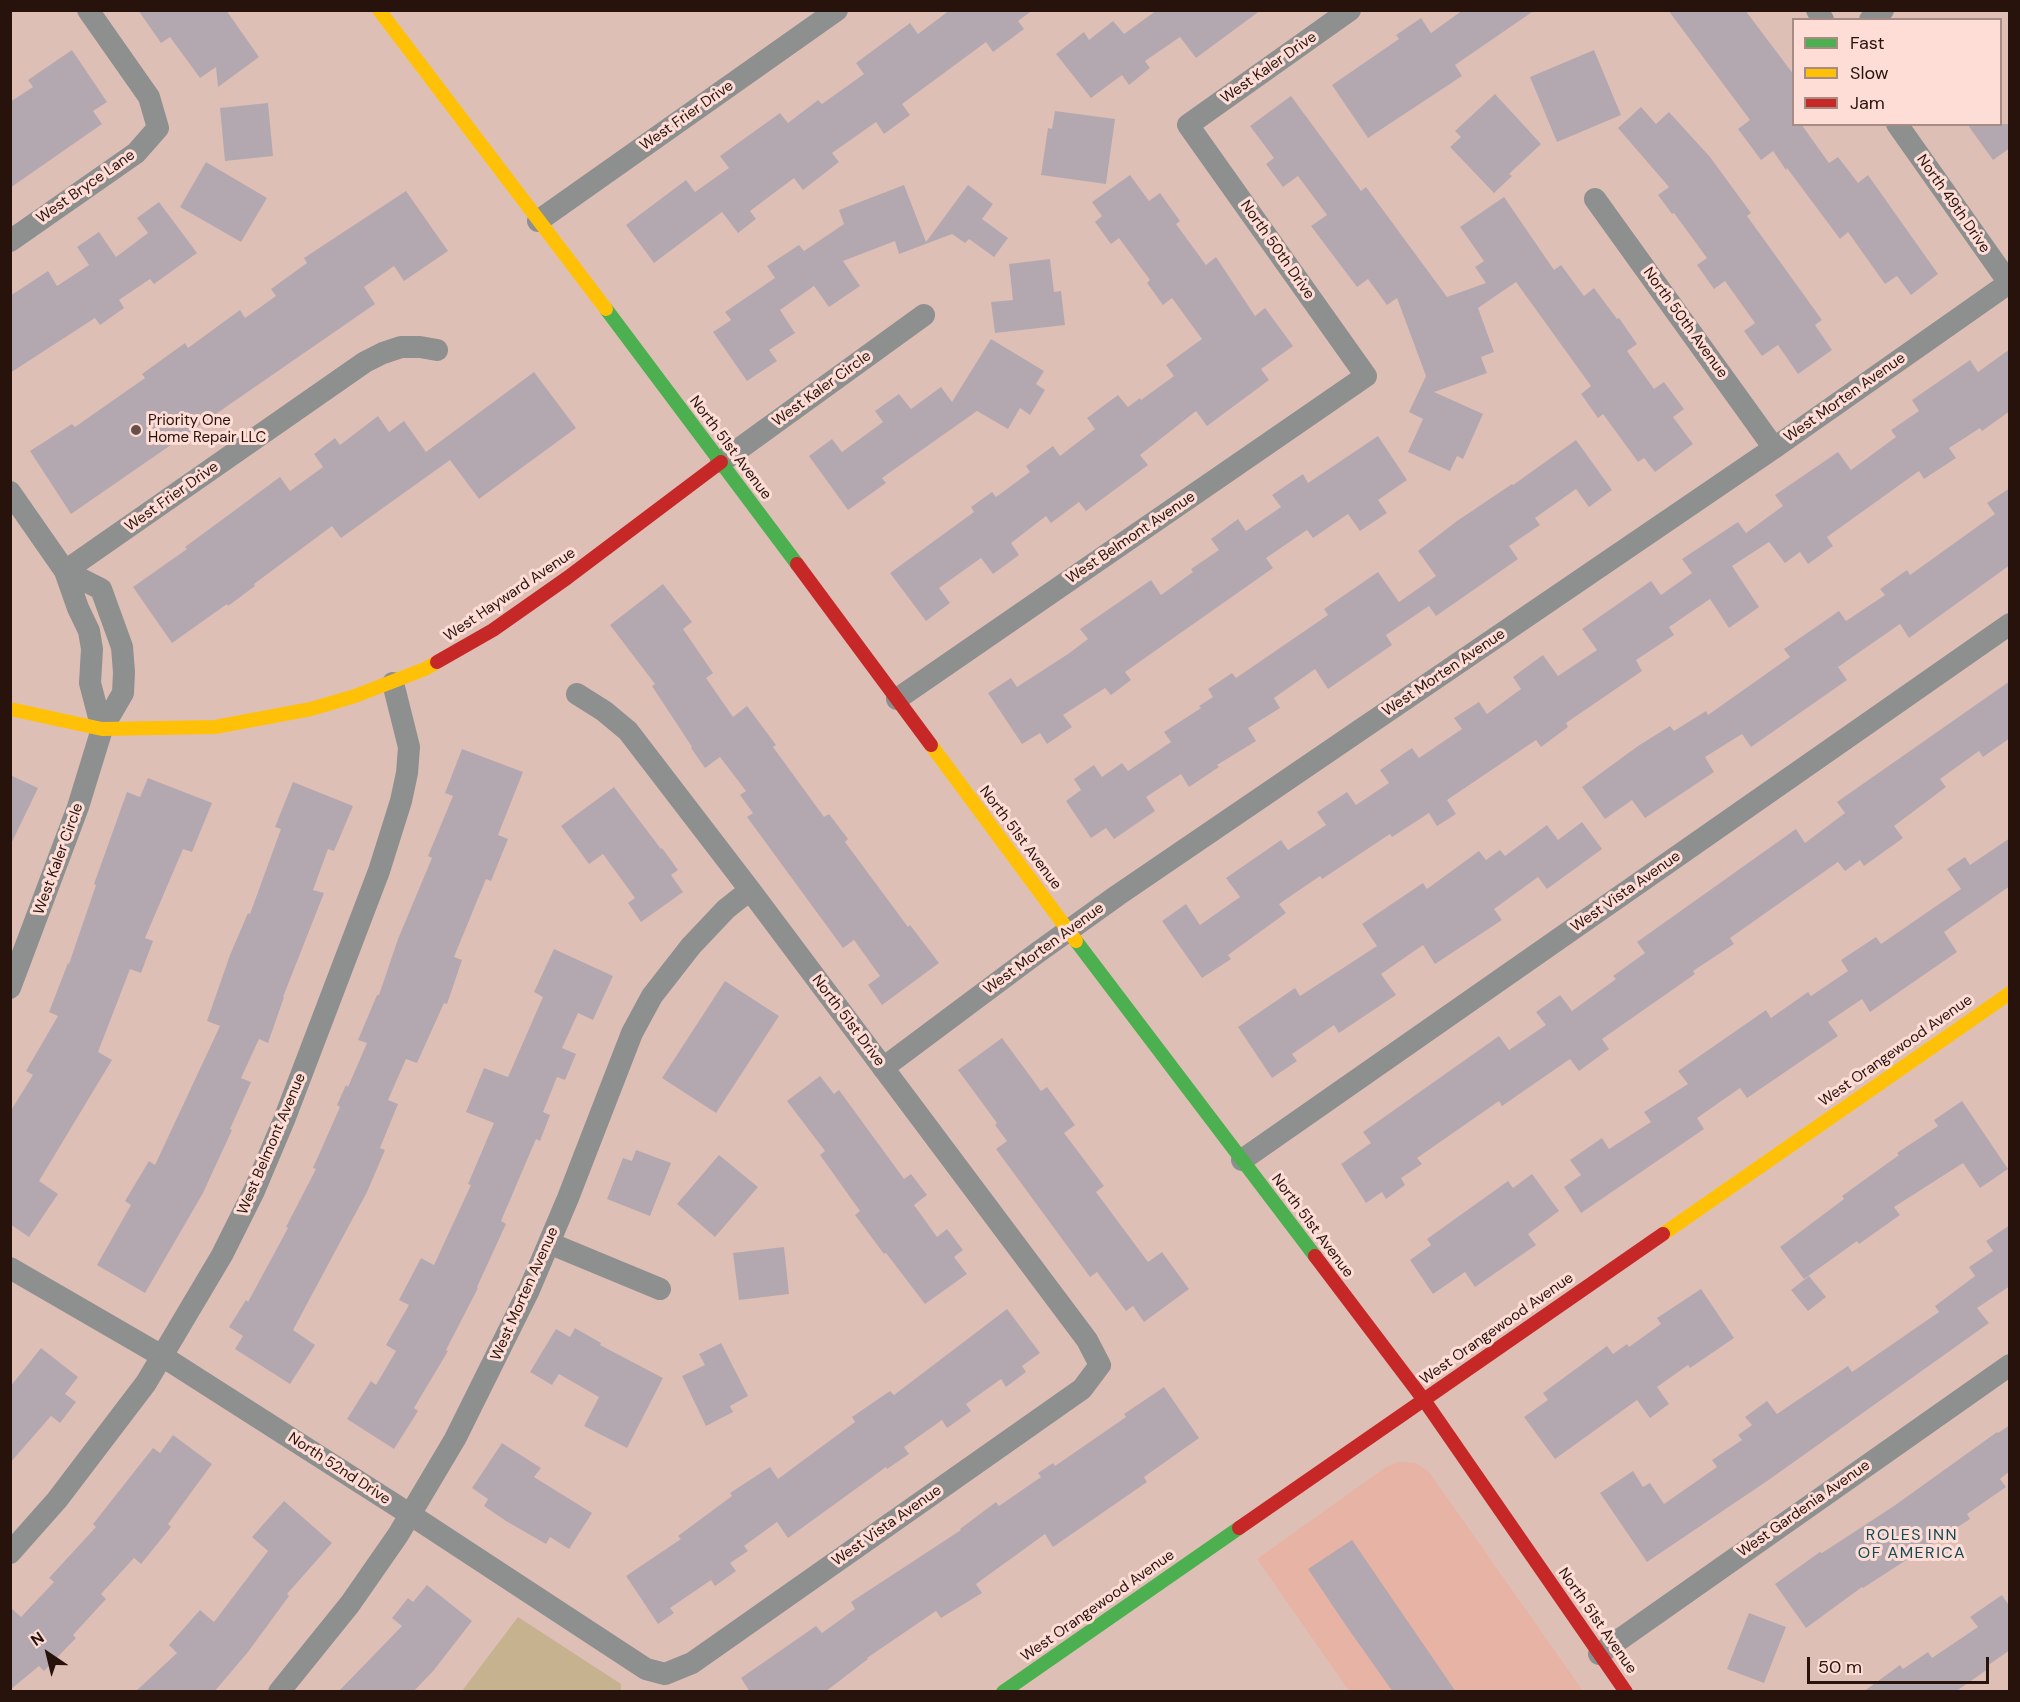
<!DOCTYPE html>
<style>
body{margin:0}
#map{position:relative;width:2020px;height:1702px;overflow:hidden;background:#debfb6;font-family:"DM Sans",sans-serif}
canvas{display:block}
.frame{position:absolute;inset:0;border:12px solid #27120c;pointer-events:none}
.legend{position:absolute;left:1792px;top:18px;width:210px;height:108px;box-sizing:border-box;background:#fdddd5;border:2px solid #a78c85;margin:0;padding:8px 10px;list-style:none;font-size:18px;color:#27120c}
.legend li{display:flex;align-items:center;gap:12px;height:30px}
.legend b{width:30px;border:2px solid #a78c85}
.north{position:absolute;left:18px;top:1624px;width:60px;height:60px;-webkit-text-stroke:4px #fdddd5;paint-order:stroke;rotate:325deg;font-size:16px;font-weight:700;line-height:24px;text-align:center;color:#27120c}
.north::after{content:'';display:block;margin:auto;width:21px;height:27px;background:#27120c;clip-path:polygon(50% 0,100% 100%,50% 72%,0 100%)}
.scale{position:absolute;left:1807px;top:1657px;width:182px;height:27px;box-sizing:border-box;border:3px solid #27120c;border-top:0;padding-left:8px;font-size:18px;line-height:21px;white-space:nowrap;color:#27120c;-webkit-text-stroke:4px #fdddd5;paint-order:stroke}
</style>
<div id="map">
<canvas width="2020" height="1702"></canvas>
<div class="frame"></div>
<ul class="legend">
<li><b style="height:8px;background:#4caf50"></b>Fast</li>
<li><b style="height:8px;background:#ffc107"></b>Slow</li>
<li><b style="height:8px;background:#c62828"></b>Jam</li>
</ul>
<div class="north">N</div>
<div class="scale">50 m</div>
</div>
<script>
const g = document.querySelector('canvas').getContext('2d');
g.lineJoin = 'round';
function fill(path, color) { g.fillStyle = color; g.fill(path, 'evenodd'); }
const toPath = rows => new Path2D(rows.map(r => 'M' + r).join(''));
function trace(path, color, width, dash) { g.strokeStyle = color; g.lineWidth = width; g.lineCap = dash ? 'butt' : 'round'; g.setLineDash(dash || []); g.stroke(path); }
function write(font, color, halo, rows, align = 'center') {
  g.font = font + ' "DM Sans",sans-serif'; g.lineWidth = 6; g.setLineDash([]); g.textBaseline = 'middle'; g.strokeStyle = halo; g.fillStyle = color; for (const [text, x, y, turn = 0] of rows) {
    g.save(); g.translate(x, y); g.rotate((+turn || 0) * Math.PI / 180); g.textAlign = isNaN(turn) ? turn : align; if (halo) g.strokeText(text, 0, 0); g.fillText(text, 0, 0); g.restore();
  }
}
const built = toPath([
 [1398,1462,1416,1463,1429,1472,1583,1691,1349,1691,1257,1559,1386,1467]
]);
const green = toPath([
 [518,1617,621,1684,621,1691,462,1691]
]);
const building = toPath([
 [138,10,226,10,259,57,218,87,216,67,200,78,170,37,161,43],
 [950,10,1033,10,1018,21,1024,29,993,52,986,42,902,104,910,115,884,134,876,122,832,153,839,162,803,190,794,178,750,211,756,219,738,233,722,212,654,263,626,225,686,180,695,192,729,168,720,156,780,113,788,123,818,100,822,104,864,74,856,63,910,23,918,34],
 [1157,10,1261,10,1196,58,1180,37,1145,61,1150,68,1129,85,1122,75,1091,98,1056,54,1084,32,1089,40,1113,21,1124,34],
 [1463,10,1535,10,1455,65,1462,76,1368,138,1332,85,1399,39,1396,35,1421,18,1431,33],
 [1668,10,1745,10,1794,75,1794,124,1801,124,1829,163,1838,157,1858,183,1868,175,1938,274,1911,295,1897,276,1885,284,1848,232,1840,239,1787,168,1786,170,1773,151,1761,160,1738,129,1750,120],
 [72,50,107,102,93,111,102,124,10,188,10,102,33,87,28,80],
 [1594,50,1621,115,1557,142,1530,77],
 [1495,94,1541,144,1509,174,1512,176,1494,193,1450,147,1461,137,1455,131],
 [1291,96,1361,191,1366,187,1447,297,1486,283,1475,267,1484,261,1460,227,1504,197,1554,270,1561,265,1584,296,1594,288,1617,319,1619,318,1637,344,1627,351,1654,389,1664,382,1684,409,1673,417,1693,444,1655,472,1644,458,1638,462,1603,414,1598,418,1581,394,1591,386,1516,282,1478,308,1494,352,1481,357,1487,373,1434,392,1483,414,1463,459,1457,456,1450,471,1408,452,1423,419,1409,412,1426,376,1397,298,1387,305,1368,279,1357,287,1311,226,1327,215,1298,176,1283,187,1266,164,1274,158,1250,126],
 [268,103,273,156,225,161,220,108],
 [1641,107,1656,124,1669,112,1710,157,1751,213,1747,216,1822,320,1815,325,1832,350,1798,374,1778,345,1762,356,1744,331,1755,323,1725,281,1714,289,1697,265,1707,258,1674,213,1672,214,1658,195,1669,187,1618,128],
 [1055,111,1115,119,1106,184,1041,175,1048,128,1052,129],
 [1967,124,2010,124,2010,148,1993,160],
 [206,162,267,198,241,242,180,207],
 [1130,175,1149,201,1160,193,1180,221,1176,224,1206,265,1216,257,1255,316,1265,308,1293,346,1261,369,1269,380,1207,426,1196,411,1140,455,1148,465,1086,511,1079,502,1051,523,1046,516,1011,543,1019,555,993,574,981,558,939,588,950,603,926,621,890,573,974,512,971,507,992,492,996,497,1030,472,1026,466,1053,446,1060,456,1095,429,1087,418,1118,395,1128,407,1140,398,1141,400,1174,376,1166,365,1202,339,1172,298,1163,305,1147,283,1150,280,1119,238,1111,244,1095,222,1102,216,1092,202],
 [904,185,926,242,968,185,993,204,982,219,1008,238,994,257,969,239,965,243,952,234,899,254,895,241,843,261,860,286,829,307,814,286,780,310,795,333,769,350,777,361,747,381,713,332,731,320,725,312,775,278,767,266,799,245,804,251,844,224,839,210],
 [406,191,448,251,404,281,394,266,364,287,375,304,71,514,30,451,72,424,75,427,145,378,142,374,185,343,188,348,240,310,245,318,276,296,271,289,307,263,304,258],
 [159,202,197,253,154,284,150,279,119,300,124,308,100,325,95,318,10,373,10,296,48,271,57,286,89,265,77,247,99,232,116,257,148,233,137,218],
 [1050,259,1054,292,1061,291,1065,325,995,333,991,302,1013,300,1009,264],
 [991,339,1044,371,1036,384,1045,390,1030,415,1020,408,1008,429,977,411,882,478,886,483,848,510,809,456,832,439,842,452,883,422,875,411,899,394,911,409,941,387,952,402],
 [2010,349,2010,411,1982,431,1980,428,1949,448,1956,458,1924,479,1919,471,1827,537,1833,546,1808,564,1800,552,1785,563,1769,542,1732,566,1759,607,1729,628,1710,599,1669,627,1674,635,1636,660,1642,671,1566,723,1568,727,1541,747,1536,740,1447,800,1456,814,1437,826,1429,813,1392,837,1390,834,1322,879,1320,876,1279,904,1286,913,1228,955,1231,959,1202,978,1162,921,1186,904,1200,925,1240,897,1226,878,1281,840,1288,850,1326,825,1317,812,1347,792,1356,805,1389,783,1380,770,1412,748,1419,758,1462,729,1454,718,1479,702,1487,714,1521,689,1513,677,1543,655,1558,676,1597,650,1582,629,1651,581,1661,595,1692,573,1682,559,1738,522,1746,533,1783,506,1775,495,1838,452,1851,470,1896,437,1891,430,1919,411,1912,400,1970,360,1978,372],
 [534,372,576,428,479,499,450,460,341,538,332,526,254,584,255,586,228,606,227,604,172,643,133,587,187,549,185,547,280,477,290,491,323,467,314,454,335,438,340,445,378,416,389,432,404,421,426,452],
 [1378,436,1407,480,1378,500,1387,513,1360,531,1348,514,1313,538,1307,530,1266,558,1273,568,1125,672,1131,680,1111,695,1105,688,1063,715,1072,727,1047,744,1040,733,1022,744,988,693,1011,678,1017,687,1068,654,1088,639,1080,629,1151,580,1161,595,1193,572,1191,569,1219,550,1211,539,1238,519,1246,531,1281,507,1272,495,1303,474,1308,483],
 [1576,440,1612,490,1589,507,1576,489,1535,518,1540,525,1509,546,1518,559,1436,616,1429,606,1386,635,1392,645,1328,689,1315,669,1274,698,1280,708,1248,728,1256,741,1217,765,1219,767,1189,787,1181,774,1146,797,1155,811,1114,839,1106,828,1091,838,1066,801,1081,790,1074,779,1094,765,1102,777,1122,763,1128,771,1171,742,1164,732,1201,708,1199,706,1213,697,1208,689,1232,673,1236,678,1328,615,1324,609,1378,572,1399,602,1436,576,1418,551,1457,521,1512,484,1513,485],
 [2010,488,2010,565,1909,638,1900,624,1838,667,1847,680,1751,747,1742,734,1705,757,1714,772,1645,818,1632,800,1605,819,1582,787,1638,746,1670,726,1674,731,1706,711,1708,715,1790,657,1784,649,1839,611,1846,621,1885,595,1880,589,1907,570,1910,575,1995,514,1987,503],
 [663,584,692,622,683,629,713,673,706,678,733,717,747,706,776,745,773,747,824,817,829,814,848,839,845,842,908,927,910,925,939,963,882,1005,868,985,880,976,854,940,843,948,747,817,753,813,740,795,746,791,720,757,705,768,691,748,692,747,652,686,655,684,610,625],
 [2010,681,2010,738,1983,757,1979,751,1940,779,1946,787,1894,826,1903,838,1864,866,1860,860,1845,871,1838,862,1730,938,1734,944,1693,971,1695,974,1602,1039,1609,1049,1579,1071,1570,1059,1502,1106,1499,1101,1417,1158,1422,1164,1401,1178,1405,1185,1386,1199,1382,1192,1366,1203,1341,1164,1371,1143,1363,1132,1499,1036,1509,1050,1546,1025,1536,1012,1560,995,1572,1011,1616,979,1613,976,1645,953,1637,942,1796,829,1805,843,1845,813,1837,802],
 [462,749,523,772,498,835,508,839,491,881,486,879,454,957,462,960,447,1004,444,1003,417,1063,406,1059,388,1100,398,1104,380,1148,385,1150,367,1192,293,1330,315,1345,290,1384,235,1349,243,1336,229,1327,246,1300,248,1302,288,1228,286,1227,316,1169,313,1168,340,1107,337,1105,346,1085,348,1087,367,1043,358,1040,377,995,379,995,398,939,432,858,428,856,453,796,445,793],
 [10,775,38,788,10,846],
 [148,778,212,803,192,852,183,849,145,938,153,941,141,973,130,969,98,1052,112,1060,39,1181,58,1194,29,1237,10,1224,10,1112,33,1075,26,1071,58,1016,49,1012,68,963,69,964,96,885,94,884,127,792,140,797],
 [293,782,353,806,334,851,328,849,313,890,324,893,283,997,284,997,268,1043,259,1039,241,1078,251,1082,230,1129,232,1130,203,1193,145,1293,97,1265,131,1205,125,1201,149,1161,155,1165,220,1026,207,1021,230,955,248,913,250,914,281,829,275,827],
 [614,787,661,849,662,848,678,870,671,875,683,892,641,922,628,903,635,898,603,854,589,864,561,826],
 [1582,822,1602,849,1547,889,1538,877,1494,909,1502,920,1435,964,1423,945,1381,974,1396,995,1339,1033,1334,1025,1292,1054,1297,1061,1272,1078,1238,1027,1295,988,1300,996,1377,946,1362,924,1423,883,1427,889,1479,851,1486,860,1500,850,1505,856,1547,825,1558,840],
 [2010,838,2010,886,1944,932,1957,952,1870,1012,1862,999,1828,1022,1838,1036,1747,1098,1740,1088,1697,1118,1704,1129,1581,1213,1564,1187,1581,1175,1570,1160,1602,1138,1609,1149,1651,1122,1644,1112,1688,1084,1678,1071,1766,1010,1771,1018,1808,992,1811,996,1848,971,1841,960,1876,937,1881,944,1961,889,1947,869,1965,857,1970,865],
 [554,949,613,976,593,1020,578,1013,562,1048,576,1054,565,1080,557,1077,543,1112,550,1115,540,1141,536,1139,501,1221,506,1224,477,1287,478,1288,446,1350,448,1351,414,1408,418,1411,394,1449,347,1419,371,1381,376,1385,396,1351,386,1345,409,1305,399,1300,421,1258,434,1265,471,1185,468,1184,494,1123,466,1112,484,1068,508,1077,543,997,534,992],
 [725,981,779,1016,716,1113,662,1078],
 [1002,1038,1041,1091,1047,1087,1075,1125,1064,1133,1104,1186,1096,1192,1148,1262,1162,1252,1189,1289,1144,1322,1133,1306,1126,1311,1097,1272,1090,1277,996,1149,1007,1141,995,1125,997,1123,958,1070],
 [820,1076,834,1094,839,1090,904,1179,911,1174,927,1195,914,1205,937,1237,947,1229,963,1250,954,1257,967,1274,925,1304,886,1253,884,1254,855,1215,860,1211,820,1155,825,1151,787,1101],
 [1962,1101,2008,1169,1980,1188,1963,1163,1894,1207,1900,1215,1859,1244,1857,1241,1804,1279,1780,1247,1844,1199,1842,1196,1899,1155,1897,1153,1938,1126,1934,1120],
 [636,1150,671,1163,650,1216,607,1199,623,1158,632,1161],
 [719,1155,758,1187,715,1237,677,1204],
 [1532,1174,1559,1211,1528,1234,1536,1245,1475,1287,1465,1272,1433,1294,1410,1260,1431,1245,1427,1239,1508,1181,1513,1188],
 [2010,1225,2010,1286,1977,1308,1989,1323,1770,1479,1647,1562,1600,1493,1633,1471,1643,1487,1650,1483,1664,1504,1717,1467,1712,1460,1742,1440,1738,1435,1752,1425,1745,1417,1767,1401,1777,1414,1848,1366,1852,1372,1939,1312,1935,1306,1975,1276,1969,1267,1993,1251,1986,1241],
 [784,1247,789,1294,739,1300,733,1253],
 [1809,1276,1826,1297,1808,1311,1791,1290],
 [1701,1289,1734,1338,1690,1368,1688,1365,1657,1387,1669,1404,1650,1418,1637,1400,1555,1459,1524,1417,1548,1400,1543,1393,1607,1346,1613,1354,1627,1344,1629,1347,1661,1324,1657,1318],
 [1007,1309,1040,1353,1022,1366,1026,1372,1006,1387,1001,1379,966,1404,971,1411,947,1428,942,1420,904,1447,909,1454,887,1469,886,1467,788,1538,777,1522,744,1546,748,1551,730,1563,736,1571,715,1586,711,1580,670,1608,674,1613,658,1624,626,1576,681,1539,678,1536,732,1496,730,1493,770,1467,778,1479,855,1422,852,1417,890,1391,894,1395],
 [575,1328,601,1343,600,1345,663,1378,627,1448,584,1426,599,1397,559,1374,552,1385,530,1372,556,1329,570,1337],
 [721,1343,748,1396,730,1406,733,1412,706,1426,682,1376,705,1365,699,1354],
 [41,1348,78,1377,65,1394,76,1402,60,1423,51,1416,10,1463,10,1387],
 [1164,1387,1199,1438,1144,1477,1147,1482,1053,1547,1045,1534,976,1584,982,1593,941,1618,936,1611,867,1658,868,1659,825,1692,750,1692,741,1678,816,1626,822,1633,855,1609,851,1602,961,1530,960,1529,996,1502,999,1506,1041,1477,1038,1473,1053,1463,1055,1466,1126,1417,1124,1414],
 [2010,1425,2010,1471,2000,1479,2006,1487,1967,1514,1970,1519,1863,1588,1862,1587,1806,1628,1775,1584,1820,1552,1822,1553,1894,1506,1997,1432,1998,1433],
 [173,1435,212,1464,168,1524,171,1527,141,1564,134,1558,101,1594,106,1599,73,1635,76,1638,44,1671,39,1666,10,1690,10,1607,21,1617,54,1582,49,1578,96,1527,93,1524,153,1448,160,1453],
 [502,1443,541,1468,534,1477,592,1513,569,1549,550,1537,546,1544,506,1521,484,1506,488,1499,472,1488],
 [284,1501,332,1543,287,1594,289,1596,248,1652,214,1692,135,1692,177,1653,169,1645,200,1610,214,1622,268,1551,252,1537],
 [1352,1540,1456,1692,1393,1692,1347,1627,1308,1569],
 [427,1585,472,1621,434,1670,413,1692,338,1692,402,1626,392,1618,408,1598,413,1602],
 [2002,1595,2010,1607,2010,1650,1987,1666,1988,1669,1955,1692,1863,1692,1900,1665,1903,1669,1928,1652,1932,1658,1978,1627,1970,1617],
 [1749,1613,1786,1627,1764,1683,1727,1669]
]);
const street = toPath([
 [1817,10,1823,20],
 [1870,20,1883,10],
 [1595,199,1774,448],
 [538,221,837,10],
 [10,241,136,153,158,128,149,97,88,10],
 [721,462,924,315],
 [10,492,65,571,78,608,89,631,92,649,90,683,102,729],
 [65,571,365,362,383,353,401,347,420,347,437,350],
 [897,699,1366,376,1188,125,1350,10],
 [10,988,78,807,102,729,123,693,124,672,122,647,101,589,65,571],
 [883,1068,1037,953,1118,895,1774,448,2009,283,1897,124],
 [1242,1160,2010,624],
 [549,1243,660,1289],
 [10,1268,162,1356,411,1515,646,1669,665,1674,692,1663,1082,1389,1100,1365,1087,1340,750,890,628,731,604,711,577,694],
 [10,1553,57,1500,146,1383,222,1255,254,1191,284,1120,379,871,401,801,407,773,409,747,393,683],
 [1599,1654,2010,1365],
 [279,1692,350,1604,398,1535,455,1439,529,1290,568,1198,632,1033,652,996,691,946,726,909,750,890]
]);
const fast = toPath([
 [606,309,797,564],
 [1076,941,1315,1256],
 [1003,1692,1239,1528]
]);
const slow = toPath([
 [379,10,606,309],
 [10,709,102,729,215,727,311,709,355,696,425,669,437,662],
 [931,745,1076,941],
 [1663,1234,2010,993]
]);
const jam = toPath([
 [797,564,931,745],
 [437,662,493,630,567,578,721,462],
 [1315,1256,1424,1400,1626,1692],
 [1239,1528,1663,1234]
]);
const markers = [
 [136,430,6,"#674f48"]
];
const streetNames = [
 ["West Kaler Drive",1269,68,-35],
 ["West Frier Drive",687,116,-35],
 ["West Bryce Lane",86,187,-35],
 ["North 49th Drive",1953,204,55],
 ["North 50th Drive",1277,250,55],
 ["North 50th Avenue",1685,323,54],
 ["West Kaler Circle",822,389,-36],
 ["West Morten Avenue",1845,398,-35],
 ["North 51st Avenue",730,448,53],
 ["West Frier Drive",172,497,-35],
 ["West Belmont Avenue",1131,538,-34],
 ["West Hayward Avenue",510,595,-34],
 ["West Morten Avenue",1444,673,-34],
 ["North 51st Avenue",1020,838,53],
 ["West Kaler Circle",59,859,-70],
 ["West Vista Avenue",1626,892,-35],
 ["West Morten Avenue",1044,949,-36],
 ["North 51st Drive",848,1021,53],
 ["West Orangewood Avenue",1896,1051,-35],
 ["West Belmont Avenue",272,1144,-67],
 ["North 51st Avenue",1312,1226,53],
 ["West Morten Avenue",525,1294,-66],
 ["West Orangewood Avenue",1497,1329,-35],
 ["North 52nd Drive",339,1469,33],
 ["West Gardenia Avenue",1804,1509,-35],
 ["West Vista Avenue",887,1526,-35],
 ["West Orangewood Avenue",1098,1606,-35],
 ["North 51st Avenue",1597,1621,55]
];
const poiNames = [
 ["Priority One",148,421],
 ["Home Repair LLC",148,438]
];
const neighbourhoodNames = [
 ["ROLES INN",1912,1536],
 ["OF AMERICA",1912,1554]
];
fill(built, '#e6b3a4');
fill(green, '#c7b28f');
fill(building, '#b4a8b0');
trace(street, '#8e8f8f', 22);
trace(fast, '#4caf50', 14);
trace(slow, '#ffc107', 14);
trace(jam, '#c62828', 14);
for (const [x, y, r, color] of markers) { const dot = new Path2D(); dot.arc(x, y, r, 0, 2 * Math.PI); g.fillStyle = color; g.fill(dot); trace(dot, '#fdddd5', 2); }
write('15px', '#27120c', '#fdddd5', streetNames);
write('15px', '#27120c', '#fdddd5', poiNames, 'left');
g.letterSpacing = '1.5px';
write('16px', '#114a57', '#fdddd5', neighbourhoodNames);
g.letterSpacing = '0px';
</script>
